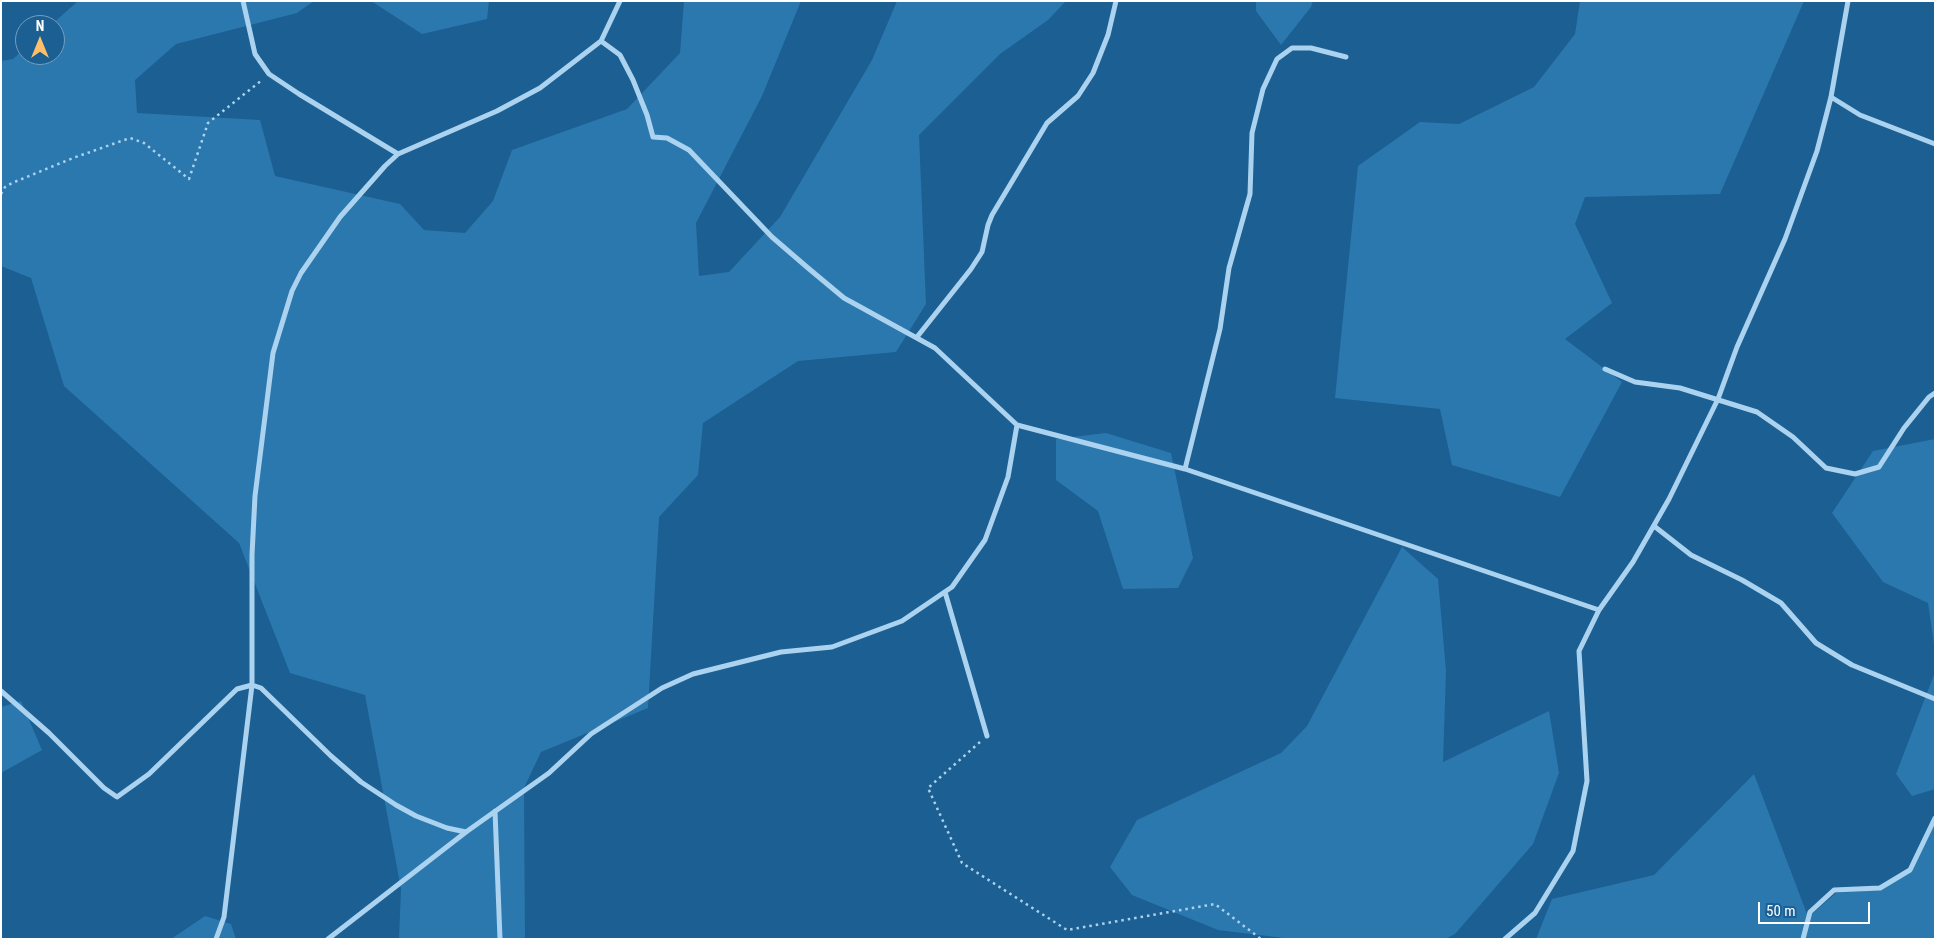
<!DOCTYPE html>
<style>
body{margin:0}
#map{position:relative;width:1936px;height:940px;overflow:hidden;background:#1b5f93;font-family:"Roboto Condensed",sans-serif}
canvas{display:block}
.frame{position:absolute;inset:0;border:2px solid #fff;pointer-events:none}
.north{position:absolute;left:15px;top:15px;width:50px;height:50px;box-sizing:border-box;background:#1b5f93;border:1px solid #769fbe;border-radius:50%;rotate:0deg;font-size:14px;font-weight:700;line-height:20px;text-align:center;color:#fff}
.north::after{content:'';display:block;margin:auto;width:18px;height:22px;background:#ffc069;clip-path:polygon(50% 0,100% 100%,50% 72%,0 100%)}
.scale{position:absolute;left:1758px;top:902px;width:112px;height:22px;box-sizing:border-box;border:2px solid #fff;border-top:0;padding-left:6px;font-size:15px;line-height:18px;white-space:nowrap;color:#fff;-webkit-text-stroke:4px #1b5f93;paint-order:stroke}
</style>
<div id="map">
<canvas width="1936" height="940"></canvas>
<div class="frame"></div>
<div class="north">N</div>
<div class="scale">50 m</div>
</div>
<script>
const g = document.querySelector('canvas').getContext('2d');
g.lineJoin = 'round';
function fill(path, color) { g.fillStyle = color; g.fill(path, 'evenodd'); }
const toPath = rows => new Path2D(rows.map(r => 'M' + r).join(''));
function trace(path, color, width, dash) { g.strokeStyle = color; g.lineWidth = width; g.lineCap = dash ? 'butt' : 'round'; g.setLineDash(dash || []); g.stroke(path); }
const green = toPath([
 [78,1,314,1,297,13,176,44,135,80,137,113,260,120,275,176,400,204,424,230,465,233,493,201,512,150,627,109,680,53,684,1,801,1,762,96,696,223,699,276,729,272,780,217,872,60,897,1,1066,1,1048,20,1000,54,919,135,926,304,896,352,798,361,703,423,698,475,659,517,648,708,541,752,524,788,525,939,399,939,401,889,365,695,290,673,239,543,64,386,31,278,1,266,1,61,13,59,25,48,25,55,55,55,55,25,51,25],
 [371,1,489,1,487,19,422,34],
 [1256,1,1313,1,1311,7,1281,45,1256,11],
 [1580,1,1804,1,1720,194,1585,197,1575,224,1612,303,1565,339,1622,382,1560,497,1452,465,1440,409,1335,398,1358,166,1420,122,1459,124,1534,87,1575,34],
 [1106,433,1171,453,1193,558,1178,588,1123,589,1098,511,1056,480,1056,439],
 [1935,439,1935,651,1928,603,1883,582,1832,513,1873,451],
 [1402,547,1438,579,1446,671,1443,762,1549,711,1559,773,1533,844,1455,934,1445,939,1292,939,1218,930,1132,895,1110,867,1137,820,1281,753,1307,726],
 [1935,672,1935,789,1912,796,1896,774],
 [21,701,42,750,1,773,1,707],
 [1754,774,1810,922,1812,914,1836,893,1880,890,1910,873,1935,824,1935,939,1536,939,1552,899,1654,875],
 [205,916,231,924,236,939,171,939]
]);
const path = toPath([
 [1,194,5,187,12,183,73,158,130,138,144,143,189,179,208,123,262,80],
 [980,742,928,788,962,863,1067,930,1215,904,1261,939]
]);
const street = toPath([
 [243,1,255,54,269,74,299,94,398,154],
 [1831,97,1860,115,1935,144],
 [917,337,971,269,982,252,988,225,992,215,1047,123,1078,96,1093,73,1108,35,1116,1],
 [1605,369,1635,382,1680,388,1757,412,1793,437,1826,468,1855,474,1879,467,1904,428,1929,397,1935,393],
 [1017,425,1185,469,1599,610],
 [1185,469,1220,329,1229,268,1250,194,1252,133,1263,89,1277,59,1292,48,1311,48,1346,57],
 [1654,526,1691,555,1742,580,1781,603,1816,643,1852,665,1935,699],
 [945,592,987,736],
 [1,691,49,733,104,788,117,797,149,774,237,689,252,685,261,688,331,756,361,782,396,805,416,816,447,828,466,832],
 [495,811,500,939],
 [216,939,224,917,252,685,252,555,255,496,273,353,292,291,301,273,340,217,385,166,398,154,497,111,540,88,601,41,620,1],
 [328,939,466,832,549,773,591,734,662,688,693,674,781,652,832,647,902,621,952,587,985,540,1008,477,1017,425,935,348,844,298,808,268,772,237,689,150,667,138,653,137,647,115,633,80,620,55,601,41],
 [1505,939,1535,913,1573,851,1587,781,1579,651,1599,610,1633,562,1669,499,1718,399,1737,347,1785,239,1817,151,1831,97,1848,1],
 [1803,939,1810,912,1834,890,1880,888,1910,870,1935,818]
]);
fill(green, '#2b78af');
trace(path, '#abd3ef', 2.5, [2.5, 4]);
trace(street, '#abd3ef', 5);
</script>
